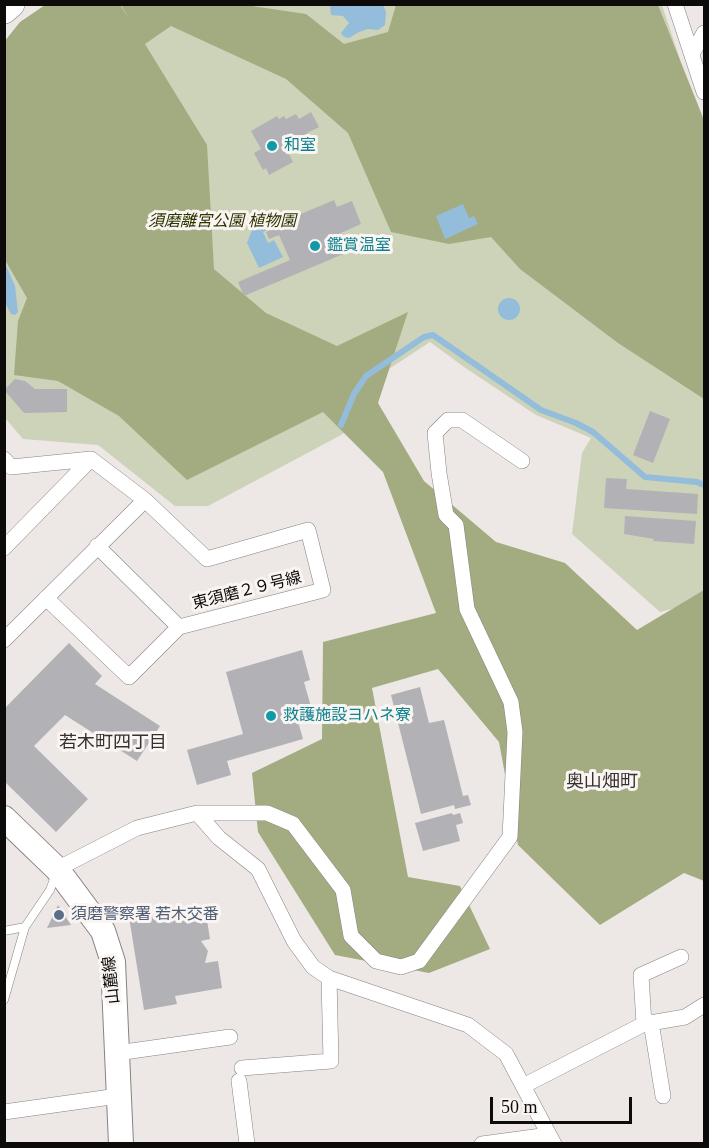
<!DOCTYPE html>
<meta charset="utf-8">
<style>
body{margin:0}
#map{position:relative;width:709px;height:1148px;overflow:hidden;background:#ede8e5;font-family:"Times New Roman",serif}
canvas{display:block}
.frame{position:absolute;inset:0;border:6px solid #0d0b0a;pointer-events:none}
.scale{position:absolute;left:490px;top:1097px;width:142px;height:27px;box-sizing:border-box;border:3px solid #0d0b0a;border-top:0;padding-left:8px;font-size:18px;line-height:21px;white-space:nowrap;color:#0d0b0a;-webkit-text-stroke:4px #faf5f2;paint-order:stroke}
</style>
<div id="map">
<canvas width="709" height="1148"></canvas>
<div class="frame"></div>
<div class="scale">50 m</div>
</div>
<script>
const g = document.querySelector('canvas').getContext('2d');
g.lineJoin = 'round';
function fill(path, color) { g.fillStyle = color; g.fill(path, 'evenodd'); }
const toPath = rows => new Path2D(rows.map(r => 'M' + r).join(''));
function trace(path, color, width, dash) { g.strokeStyle = color; g.lineWidth = width; g.lineCap = dash ? 'butt' : 'round'; g.setLineDash(dash || []); g.stroke(path); }
function write(font, color, halo, rows, align = 'center') {
  g.font = font + ' "Times New Roman","Noto Sans JP",serif'; g.lineWidth = 6; g.setLineDash([]); g.textBaseline = 'middle'; g.strokeStyle = halo; g.fillStyle = color; for (const [text, x, y, turn = 0] of rows) {
    g.save(); g.translate(x, y); g.rotate((+turn || 0) * Math.PI / 180); g.textAlign = isNaN(turn) ? turn : align; if (halo) g.strokeText(text, 0, 0); g.fillText(text, 0, 0); g.restore();
  }
}
const green = toPath([
 [56,5,662,5,704,132,704,600,660,612,572,534,582,453,591,438,536,415,464,367,430,342,369,382,343,434,208,506,175,506,98,445,23,439,5,418,5,77]
]);
const forest = toPath([
 [45,5,120,5,129,18,121,5,245,5,306,14,344,44,388,32,396,5,658,5,704,120,704,399,618,343,520,269,491,237,449,244,391,232,348,133,286,79,171,26,145,44,207,145,214,269,266,313,337,346,408,312,378,403,424,481,496,542,565,563,637,630,704,590,704,881,684,873,600,925,518,845,499,742,438,669,372,688,408,877,460,886,490,949,429,973,335,955,258,832,252,773,322,739,323,642,436,613,383,472,323,412,187,480,119,416,58,381,14,375,18,321,27,298,5,260,4,42,20,22]
]);
const water = toPath([
 [333,4,383,5,386,12,385,25,378,30,368,29,359,32,349,38,344,37,341,33,349,23,343,16,331,15,330,7],
 [463,204,469,218,474,216,478,224,445,239,436,216],
 [271,219,273,227,263,232,268,243,274,240,283,257,259,268,247,243,253,227],
 [5,263,15,286,18,312,15,315,11,314,5,303],
 '498 309a11 11 0 1 1 22 0a11 11 0 1 1-22 0Z'
]);
const stream = toPath([
 [341,425,354,394,366,376,424,337,433,335,541,410,576,423,593,432,645,477,697,482,704,485]
]);
const building = toPath([
 [311,112,319,127,307,133,311,140,296,149,290,139,283,143,293,162,269,175,266,168,263,170,254,153,261,149,251,131,277,116,279,119,284,116,286,119,296,114,299,119],
 [334,200,337,207,352,201,361,224,341,233,348,252,244,296,238,282,290,260,279,235,269,239,266,232,283,225,282,222],
 [15,379,25,381,35,389,67,389,67,412,24,413,4,390],
 [650,411,670,419,653,463,633,455],
 [606,478,627,479,626,489,698,494,697,514,604,508],
 [625,516,696,521,694,544,653,541,654,539,624,534],
 [69,643,102,676,95,684,160,726,137,761,65,715,34,746,88,799,56,832,4,781,4,709],
 [302,650,310,680,304,682,313,714,297,718,303,739,227,761,231,775,197,785,187,750,243,734,226,672],
 [420,687,429,723,444,720,463,796,468,795,471,805,455,809,454,805,421,814,391,695],
 [452,813,453,815,460,813,463,823,456,825,460,841,423,851,415,823],
 [58,905,71,925,47,928],
 [205,908,210,939,201,941,208,951,205,963,218,961,222,988,175,996,177,1004,144,1010,129,917,159,912,160,916]
]);
const lane = toPath([
 [4,931,25,927],
 [4,1000,25,927,50,890,56,874]
]);
const street = toPath([
 [675,4,704,92],
 [692,54,704,33],
 [4,459,11,467,91,459,145,500,207,559,308,530,323,590,179,627],
 [4,548,91,459],
 [46,598,129,677,179,627,97,546],
 [4,640,145,500],
 [197,813,219,838,258,869,294,941,313,967,329,978,468,1025,506,1054,554,1144],
 [57,869,137,828,197,813,267,813,293,824,343,890,351,936,376,961,401,967,419,961,510,837,515,732,511,702,467,609,456,525,446,515,439,473,435,433,448,420,462,420,522,461],
 [651,1022,663,1096],
 [644,1024,641,975,681,957],
 [117,1053,230,1037],
 [242,1068,331,1061,329,978],
 [239,1081,247,1144],
 [523,1086,644,1024,685,1017,704,1005],
 [4,1112,118,1096],
 [482,1144,549,1135]
]);
const primary = toPath([
 [4,818,57,869,103,931,113,962,121,1144]
]);
const highway = toPath([
 [4,10,11,4]
]);
const markers = [
 [272,146,6,"#0f9aa8"],
 [315,246,6,"#0f9aa8"],
 [271,716,6,"#0f9aa8"],
 [59,915,6,"#5c6f8a"]
];
const cultureNames = [
 ["和室",284,146],
 ["鑑賞温室",327,246],
 ["救護施設ヨハネ寮",283,716]
];
const parkNames = [
 ["須磨離宮公園 植物園",222,222]
];
const streetNames = [
 ["東須磨２９号線",247,591,-14],
 ["山麓線",112,980,-96]
];
const serviceNames = [
 ["須磨警察署 若木交番",71,915]
];
const neighbourhoodNames = [
 ["若木町四丁目",113,743],
 ["奥山畑町",602,782]
];
fill(green, '#cdd3b8');
fill(forest, '#a2ac80');
fill(water, '#94bddb');
trace(stream, '#94bddb', 6);
fill(building, '#b2b1b6');
trace(lane, '#87827f', 9);
trace(street, '#87827f', 16);
trace(primary, '#87827f', 26);
trace(highway, '#87827f', 28);
trace(lane, '#fff', 8);
trace(street, '#fff', 15);
trace(primary, '#fff', 24);
trace(highway, '#fff', 27);
for (const [x, y, r, color] of markers) { const dot = new Path2D(); dot.arc(x, y, r, 0, 2 * Math.PI); g.fillStyle = color; g.fill(dot); trace(dot, '#faf5f2', 2); }
write('16px', '#0d838f', '#faf5f2', cultureNames, 'left');
write('italic 16px', '#2d3400', '#faf5f2', parkNames);
write('16px', '#0d0b0a', '#faf5f2', streetNames);
write('16px', '#4e5e75', '#faf5f2', serviceNames, 'left');
write('18px', '#35312f', '#faf5f2', neighbourhoodNames);
</script>
